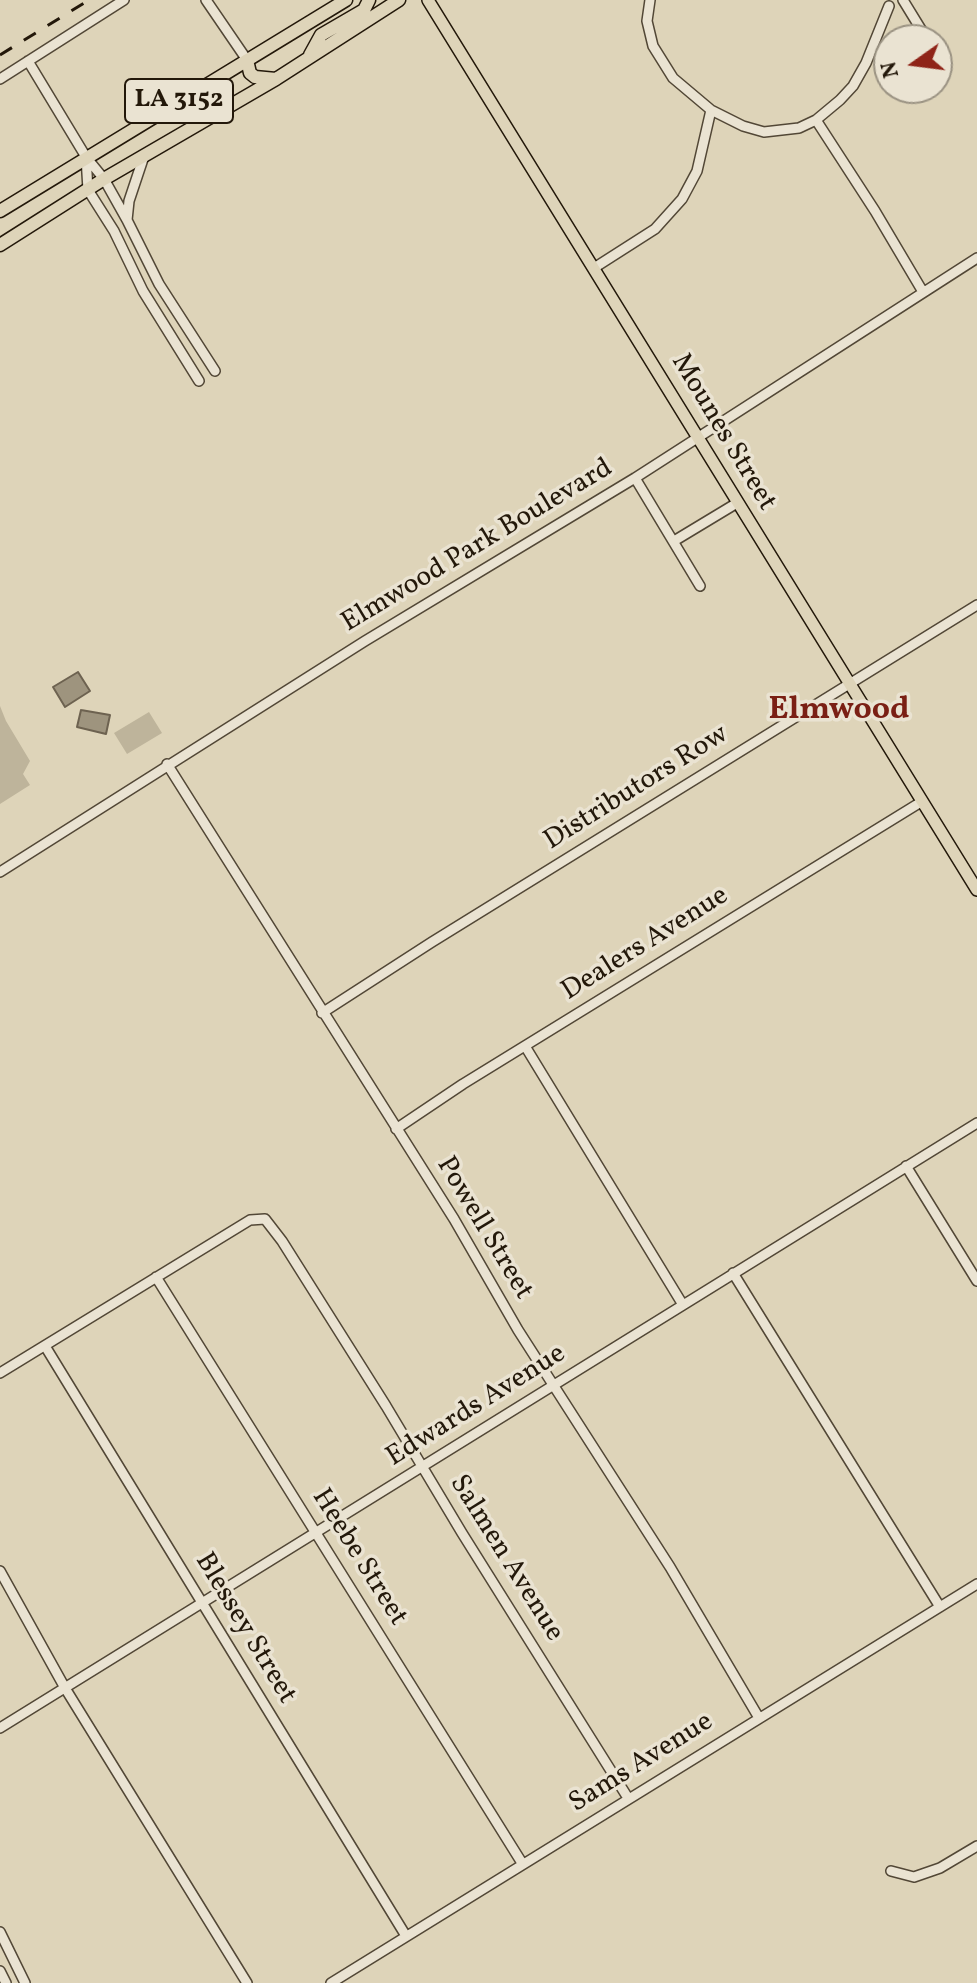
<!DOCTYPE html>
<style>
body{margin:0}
#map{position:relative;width:977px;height:1983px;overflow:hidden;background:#ded4b9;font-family:Vollkorn,serif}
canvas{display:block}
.north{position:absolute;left:873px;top:24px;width:80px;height:80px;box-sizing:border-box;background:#eae3d2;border:2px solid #9a9282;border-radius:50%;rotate:256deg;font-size:22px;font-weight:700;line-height:32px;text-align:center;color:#23180a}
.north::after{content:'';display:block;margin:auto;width:28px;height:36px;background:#8f2418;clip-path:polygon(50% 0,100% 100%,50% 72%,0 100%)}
</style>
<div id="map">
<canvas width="977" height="1983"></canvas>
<div class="north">N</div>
</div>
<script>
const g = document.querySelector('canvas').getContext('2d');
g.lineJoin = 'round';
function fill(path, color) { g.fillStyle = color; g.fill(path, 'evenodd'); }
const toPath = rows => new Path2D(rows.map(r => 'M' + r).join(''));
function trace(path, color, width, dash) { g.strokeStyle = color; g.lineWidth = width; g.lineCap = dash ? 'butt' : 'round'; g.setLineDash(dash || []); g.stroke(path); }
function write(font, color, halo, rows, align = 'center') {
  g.font = font + ' Vollkorn,serif'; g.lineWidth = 7; g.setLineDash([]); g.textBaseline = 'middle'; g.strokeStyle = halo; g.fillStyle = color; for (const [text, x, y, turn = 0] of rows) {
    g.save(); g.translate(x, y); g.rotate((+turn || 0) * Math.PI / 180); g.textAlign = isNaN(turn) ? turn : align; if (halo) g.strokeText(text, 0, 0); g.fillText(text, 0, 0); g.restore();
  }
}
const green = toPath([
 [0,706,6,721,30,761,23,774,30,785,0,804],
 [149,712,162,733,127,754,114,733]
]);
const water = toPath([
 [78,672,90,691,65,707,53,687,78,672],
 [81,710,110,715,106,734,77,727,81,710]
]);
const minor = toPath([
 [206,0,247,60],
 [650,0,647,21,653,46,673,78,711,110,743,126,764,132,799,128,816,120,840,100,853,86,866,63,889,6],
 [903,0,922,31],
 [28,61,86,157,104,179,127,220],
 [0,79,124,0],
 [816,120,875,211,923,292],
 [144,156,129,201,127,220,159,284,215,371],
 [86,157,88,190,114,231,143,291,199,381],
 [594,268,655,229,682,199,697,171,711,110],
 [635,478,700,586],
 [674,541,737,503],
 [167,764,454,1219,518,1330,670,1567,759,1718],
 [0,872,365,641,635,478,977,258],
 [322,1013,432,942,977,605],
 [525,1046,683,1305],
 [396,1129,463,1084,921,802],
 [906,1166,977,1281],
 [733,1273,940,1607],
 [156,1277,522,1863],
 [45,1346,406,1936],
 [0,1373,250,1220,265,1219,282,1241,386,1406,462,1533,628,1798],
 [0,1571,65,1688,247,1983],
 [0,1728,977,1123],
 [891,1871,914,1877,940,1868,977,1846],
 [0,1932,25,1983],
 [0,1971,6,1983],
 [331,1983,977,1584]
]);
const major = toPath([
 [428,0,977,890]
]);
const highway = toPath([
 [310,55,321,35,364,10,369,0],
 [247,60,250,73,255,77,276,79],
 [0,211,346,0],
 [0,245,104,179,276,79,399,0]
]);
const rail = toPath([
 [0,55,89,0]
]);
const shields = [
 [179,101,108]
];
const shieldNames = [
 ["LA 3152",179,101]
];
const streetNames = [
 ["Mounes Street",722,433,59],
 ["Elmwood Park Boulevard",478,547,-31],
 ["Distributors Row",637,789,-32],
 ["Dealers Avenue",646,945,-32],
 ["Powell Street",483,1229,59],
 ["Edwards Avenue",477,1407,-32],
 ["Heebe Street",358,1558,58],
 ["Salmen Avenue",505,1559,58],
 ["Blessey Street",244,1629,59],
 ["Sams Avenue",642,1764,-32]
];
const quarterNames = [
 ["Elmwood",839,712]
];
fill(green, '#beb49b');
fill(water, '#9e947e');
trace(water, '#6d6250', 2);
trace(minor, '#524736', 12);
trace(major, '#23180a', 14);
trace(highway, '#23180a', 15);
trace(minor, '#eae3d2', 9);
trace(major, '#ded4b9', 11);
trace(highway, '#ded4b9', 12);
trace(rail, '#23180a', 3, [14, 14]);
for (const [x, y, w] of shields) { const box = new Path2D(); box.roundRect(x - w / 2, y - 22, w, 44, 6); g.fillStyle = '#eae3d2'; g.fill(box); trace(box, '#23180a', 2); }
write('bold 26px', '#23180a', null, shieldNames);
write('28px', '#23180a', '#eae3d2', streetNames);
write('bold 32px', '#7a1f14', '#eae3d2', quarterNames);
</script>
